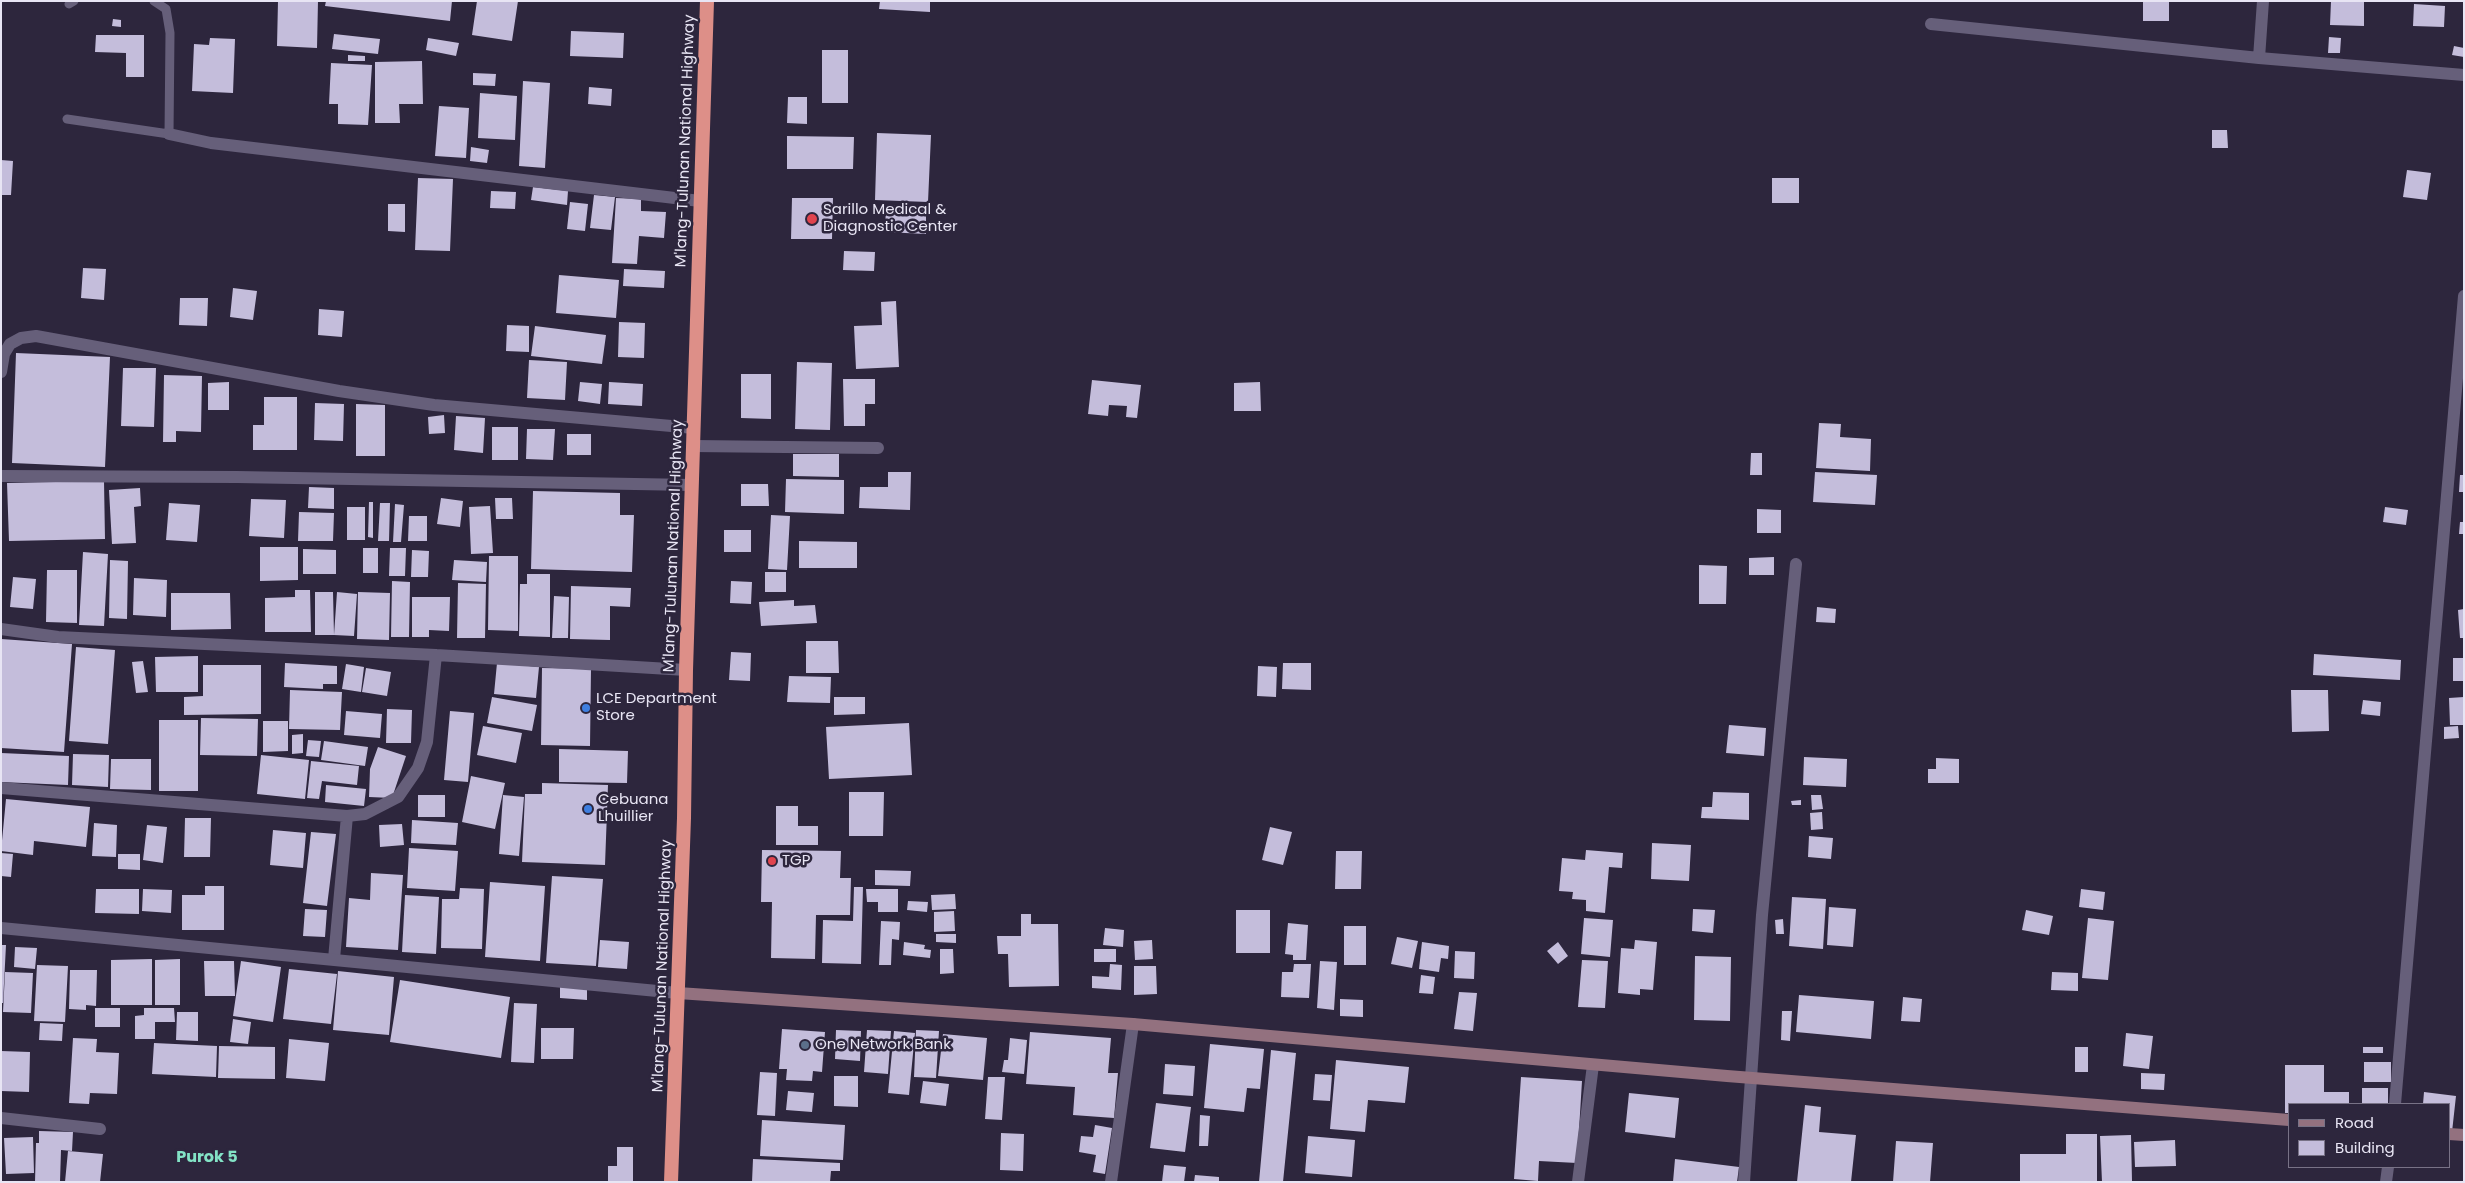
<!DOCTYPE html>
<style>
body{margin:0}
#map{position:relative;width:2465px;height:1183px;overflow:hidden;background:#2d263d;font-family:Poppins,sans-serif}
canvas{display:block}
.frame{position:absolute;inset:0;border:2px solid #e8e5f4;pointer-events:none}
.legend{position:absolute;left:2288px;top:1103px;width:162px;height:65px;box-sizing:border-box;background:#2d263d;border:1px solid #787286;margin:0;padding:6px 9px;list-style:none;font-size:15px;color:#e8e5f4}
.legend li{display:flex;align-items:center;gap:10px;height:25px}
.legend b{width:25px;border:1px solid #787286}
</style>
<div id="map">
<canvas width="2465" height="1183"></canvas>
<div class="frame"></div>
<ul class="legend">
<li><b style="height:6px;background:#93717f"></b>Road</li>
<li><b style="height:14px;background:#c4bddb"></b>Building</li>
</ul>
</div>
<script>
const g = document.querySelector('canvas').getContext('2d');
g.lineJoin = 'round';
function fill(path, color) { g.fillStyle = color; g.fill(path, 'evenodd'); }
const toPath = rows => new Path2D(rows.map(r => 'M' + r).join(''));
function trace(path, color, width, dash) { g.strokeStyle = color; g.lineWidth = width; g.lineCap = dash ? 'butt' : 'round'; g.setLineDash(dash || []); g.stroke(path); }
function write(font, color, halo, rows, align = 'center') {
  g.font = font + ' Poppins,sans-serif'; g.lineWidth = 5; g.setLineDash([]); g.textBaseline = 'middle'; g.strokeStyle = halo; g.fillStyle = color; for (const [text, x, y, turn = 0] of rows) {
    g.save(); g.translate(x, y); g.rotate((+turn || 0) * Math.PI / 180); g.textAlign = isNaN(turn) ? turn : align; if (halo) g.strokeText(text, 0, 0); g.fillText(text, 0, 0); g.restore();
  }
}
const building = toPath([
 [278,1,318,1,317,48,277,46],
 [326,1,452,1,450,21,325,6],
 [477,1,518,1,512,41,472,35],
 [880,1,930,1,930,12,879,9],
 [2143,1,2169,1,2169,21,2143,21],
 [2331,1,2364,1,2364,26,2330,25],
 [2414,4,2445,6,2444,27,2413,26],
 [113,19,121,20,121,27,112,26],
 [571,31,624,33,623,58,570,56],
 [334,34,380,39,378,54,332,49],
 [96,35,144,35,144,77,126,77,126,53,95,52],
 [2329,37,2341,38,2340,53,2328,53],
 [210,38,235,39,233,93,192,91,194,44,209,45],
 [428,38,459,43,456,56,426,50],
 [2454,46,2464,48,2464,57,2452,55],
 [822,50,848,50,848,103,822,103],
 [348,55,365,56,365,61,348,61],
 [422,61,423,104,399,104,400,123,375,123,375,62],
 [331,63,372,65,368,125,338,124,338,104,329,104],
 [473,73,496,74,495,86,473,85],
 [523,81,550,83,545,168,519,166],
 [589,87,612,89,611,106,588,104],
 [480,93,517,96,515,140,478,138],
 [788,97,807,97,807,124,787,123],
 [439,106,469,108,466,158,435,156],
 [2212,130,2227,130,2228,148,2212,148],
 [877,133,931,135,928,202,875,200],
 [787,136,854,137,853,169,787,169],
 [471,147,489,150,487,163,470,161],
 [1,160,13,161,11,195,1,195],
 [2407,170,2431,173,2427,200,2403,197],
 [418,178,453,179,450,251,415,250],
 [1772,178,1799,178,1799,203,1772,203],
 [533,187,568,191,567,205,531,200],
 [491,191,516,192,515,209,490,208],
 [594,195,615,197,611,230,590,228],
 [616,198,641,199,641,211,666,212,664,238,639,236,637,264,612,263],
 [792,198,833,198,832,239,791,239],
 [570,202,588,204,585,231,567,229],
 [388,204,405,204,405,232,388,231],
 [886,205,926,206,926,234,885,232],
 [844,251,875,252,874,271,843,270],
 [83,268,106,269,104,300,81,298],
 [624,269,665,271,664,288,623,286],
 [559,275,619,280,616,318,556,313],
 [233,288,257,291,253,320,230,317],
 [180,298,208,298,207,326,179,325],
 [896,301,899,367,856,369,854,326,882,325,881,302],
 [319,309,344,311,342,337,318,335],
 [619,322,645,323,644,358,618,357],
 [507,325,529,326,529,352,506,351],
 [535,326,606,335,602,364,531,356],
 [16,353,110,357,105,467,12,463],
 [529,360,567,362,565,400,527,398],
 [797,362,832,363,830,430,795,429],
 [123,368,156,368,154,427,121,426],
 [741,374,771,374,771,419,741,418],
 [164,375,202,376,201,432,176,431,176,442,163,442],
 [843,379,875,379,875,404,865,404,865,426,844,426],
 [1092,380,1141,385,1137,418,1126,417,1127,406,1109,405,1108,416,1088,414],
 [229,382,229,410,208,410,208,383],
 [580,382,602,384,600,404,578,401],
 [609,382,643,384,642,406,608,404],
 [1260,382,1261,411,1234,411,1234,383],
 [264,397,297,397,297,450,253,450,253,425,264,425],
 [315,403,344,404,343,441,314,440],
 [356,404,385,405,385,456,356,456],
 [444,415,445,433,429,434,428,417],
 [456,416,485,418,483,453,454,450],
 [1819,423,1841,424,1840,437,1871,439,1870,471,1816,468],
 [492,427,518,427,518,460,492,460],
 [527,429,555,429,553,460,526,459],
 [567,434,591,434,591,455,567,455],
 [1751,453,1762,453,1762,475,1750,475],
 [793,454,839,454,839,477,793,476],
 [888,472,911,472,910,510,859,508,860,487,888,487],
 [1815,472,1877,475,1875,505,1813,502],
 [2460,475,2464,475,2464,492,2459,492],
 [786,479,844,480,844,514,785,512],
 [104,481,105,539,9,541,7,483],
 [741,484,768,484,769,506,741,506],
 [309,487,334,488,334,509,308,508],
 [140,488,141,506,134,507,136,543,112,544,109,490],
 [533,491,620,493,620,515,634,515,632,572,531,569],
 [441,498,463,501,460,527,437,524],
 [495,498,512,498,513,519,496,519],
 [251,499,286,500,284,538,249,536],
 [369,502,373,502,373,538,368,537],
 [169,503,200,505,197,542,166,540],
 [380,503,390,503,389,541,378,541],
 [395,504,404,505,401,542,393,542],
 [490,506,493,553,471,554,469,507],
 [347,507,365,507,365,540,347,540],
 [2385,507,2408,510,2406,525,2383,522],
 [1757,509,1781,510,1781,533,1757,533],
 [299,512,334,513,333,541,298,541],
 [771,515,790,516,787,570,768,569],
 [409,516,427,516,427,541,408,541],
 [2460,522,2464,522,2464,534,2459,534],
 [724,530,751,530,751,552,724,552],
 [799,541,857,542,857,568,799,568],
 [260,547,298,547,298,580,260,581],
 [363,548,378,548,378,573,363,573],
 [390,548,406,548,405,576,389,576],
 [303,549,336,550,336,574,303,574],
 [412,550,429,551,428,577,411,577],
 [83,552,108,554,104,626,79,625],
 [489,556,518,556,518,631,488,630],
 [1774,557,1774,575,1749,575,1749,558],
 [110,560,128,561,127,619,109,618],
 [454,560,487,562,486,582,452,580],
 [1699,565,1727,566,1726,604,1699,604],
 [47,570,77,570,77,623,46,622],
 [765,572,786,572,786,592,765,592],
 [527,574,550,574,550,637,519,636,520,584,527,584],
 [13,577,36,579,33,609,10,607],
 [134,578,167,580,166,617,133,615],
 [392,581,410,582,409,637,391,637],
 [731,581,752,582,751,604,730,603],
 [458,583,486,584,485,638,457,638],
 [571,586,631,588,630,607,610,606,610,640,570,639],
 [295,590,310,590,311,632,265,632,265,598,295,597],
 [315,592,333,592,334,635,315,635],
 [337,592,357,594,354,636,334,635],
 [358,592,390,593,389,640,357,639],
 [171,593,230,593,231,629,171,630],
 [554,596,569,597,568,638,552,638],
 [412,597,450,597,449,631,429,630,429,637,412,637],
 [794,600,794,606,815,605,817,623,761,626,759,602],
 [1817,607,1836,609,1835,623,1816,622],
 [2464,609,2464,638,2460,638,2458,610],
 [1,639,72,644,64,752,1,748],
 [806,641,838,641,839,673,806,673],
 [76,647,115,650,108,744,69,741],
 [731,652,751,653,750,681,729,680],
 [2314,654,2401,660,2400,680,2313,675],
 [198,656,198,692,156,692,155,657],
 [2453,658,2464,658,2464,681,2453,681],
 [143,661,148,692,136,693,132,662],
 [285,663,337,666,337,684,323,684,323,689,284,687],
 [497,663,539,667,536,698,494,694],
 [1283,663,1311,663,1311,690,1282,689],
 [346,664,364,667,361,692,342,689],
 [203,665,261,665,261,714,184,715,184,697,203,696],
 [1258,666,1277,667,1276,697,1257,696],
 [366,668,391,672,387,696,362,692],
 [542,668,591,669,590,746,541,745],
 [789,676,831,677,830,703,787,702],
 [290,690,342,692,340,730,289,729],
 [2291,690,2328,690,2329,731,2292,732],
 [492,697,537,705,532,731,487,723],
 [834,697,865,697,865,714,834,715],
 [2464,697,2464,725,2450,725,2449,698],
 [2363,700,2381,702,2380,716,2361,714],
 [387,709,412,710,411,743,386,743],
 [346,711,382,714,380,738,344,735],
 [450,711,474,713,468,782,444,780],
 [201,718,258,719,257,756,200,755],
 [159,720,198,720,198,791,159,791],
 [263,721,288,721,288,751,263,752],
 [909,723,912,775,829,779,826,727],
 [1729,725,1766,728,1764,756,1726,753],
 [483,726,522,733,516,763,477,755],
 [2458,726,2459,738,2444,739,2444,727],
 [303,734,303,753,292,754,292,735],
 [308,740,321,741,319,757,306,756],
 [324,741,368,747,365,766,321,760],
 [378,747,406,756,392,798,369,797,370,769],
 [559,749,628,751,627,783,559,782],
 [1,753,69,756,68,785,1,782],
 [73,754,109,755,108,787,72,785],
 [261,755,309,760,305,799,257,794],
 [1804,757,1847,759,1846,787,1803,785],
 [1936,758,1959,759,1959,783,1928,783,1928,769,1936,769],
 [111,759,151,759,151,790,110,789],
 [311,761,359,766,357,785,322,781,319,799,307,798],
 [471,776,505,783,495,829,462,822],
 [542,783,608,785,605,865,522,862,525,794,542,794],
 [326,785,366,789,364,806,325,802],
 [849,792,884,792,883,836,849,836],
 [1713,792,1749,793,1749,820,1701,818,1702,807,1712,807],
 [418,795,445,795,445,817,418,817],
 [503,795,524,797,519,856,499,854],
 [1811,795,1821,795,1823,809,1812,810],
 [6,799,90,807,86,847,34,841,33,855,1,851],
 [1801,800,1801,805,1792,805,1791,801],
 [776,806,798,806,798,826,818,826,818,845,776,845],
 [1822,812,1823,829,1811,830,1810,813],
 [185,818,211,818,210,857,184,857],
 [412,820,458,823,456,845,411,843],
 [94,823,117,825,116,857,92,856],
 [402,824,404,845,380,847,379,825],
 [147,825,167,827,163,863,143,860],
 [1270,827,1292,832,1283,865,1262,860],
 [273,830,306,833,303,868,270,865],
 [311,832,336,834,327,906,303,903],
 [1809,836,1833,838,1831,859,1808,857],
 [1652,843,1691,845,1689,881,1651,879],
 [409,848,458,851,455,891,407,888],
 [762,850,841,851,840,878,851,878,850,915,816,915,815,959,771,958,772,902,761,902],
 [1586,850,1623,853,1622,868,1609,867,1605,913,1586,911,1586,900,1572,899,1573,892,1559,891,1562,858,1585,860],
 [1336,851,1362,851,1361,889,1335,889],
 [1,853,13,854,11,877,1,876],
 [118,854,140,854,140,870,118,869],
 [875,870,911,871,910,886,875,885],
 [371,873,403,875,398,950,346,947,349,898,370,900],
 [552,876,603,879,596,966,546,963],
 [490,882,545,886,540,961,485,957],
 [205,886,224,886,224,930,182,930,182,895,205,895],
 [854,887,863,887,861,964,822,963,823,920,853,921],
 [460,888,484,889,482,949,441,948,442,899,459,899],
 [96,889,139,889,139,914,95,913],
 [143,889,172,890,171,913,142,911],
 [866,889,898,889,898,912,878,912,878,902,867,902],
 [2081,889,2105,892,2103,910,2079,907],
 [955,894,956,909,932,910,931,895],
 [405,895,439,897,436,954,402,952],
 [1792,897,1826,899,1823,949,1789,946],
 [908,901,928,902,927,912,907,910],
 [1829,907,1856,909,1853,947,1827,945],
 [305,909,327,910,325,937,303,936],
 [1693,909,1715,910,1713,933,1692,931],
 [1236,910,1270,910,1270,953,1236,953],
 [2026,910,2053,916,2049,935,2022,930],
 [954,911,955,931,934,932,934,912],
 [1021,914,1031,914,1031,924,1058,924,1059,986,1009,987,1008,954,998,954,997,936,1021,936],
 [1584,918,1613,920,1610,957,1581,954],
 [2088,918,2114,921,2108,980,2082,978],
 [1783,919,1784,934,1776,934,1775,920],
 [881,921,900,922,899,940,892,939,891,965,879,965],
 [1288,923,1308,925,1306,960,1293,960,1293,955,1285,954],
 [1344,926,1366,926,1366,965,1344,965],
 [1105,928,1124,930,1123,947,1103,945],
 [936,934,956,934,956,943,936,942],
 [1397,937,1418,941,1412,968,1391,964],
 [600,940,629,942,627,969,598,967],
 [1152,940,1153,959,1135,960,1134,941],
 [1635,940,1657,942,1653,990,1640,989,1640,995,1618,993,1621,948,1634,949],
 [904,942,925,945,924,949,931,950,930,958,903,955],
 [1422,942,1449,946,1448,959,1441,958,1439,972,1419,969],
 [1558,942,1568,956,1558,964,1547,951],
 [1,945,6,945,3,1003,1,1003],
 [15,947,37,948,35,969,14,967],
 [940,949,953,949,954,973,940,974],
 [1094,949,1116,949,1116,962,1094,962],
 [1455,951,1475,952,1474,979,1454,978],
 [1695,956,1731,957,1730,1021,1694,1020],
 [152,959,152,1005,111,1005,111,960],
 [180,959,180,1005,155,1005,155,960],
 [1582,960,1608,961,1605,1008,1578,1007],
 [204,961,234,961,235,996,205,996],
 [241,961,281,967,273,1022,233,1016],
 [1320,961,1337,962,1334,1010,1317,1008],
 [1110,964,1122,965,1121,990,1092,988,1092,976,1109,977],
 [1294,964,1311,964,1309,998,1281,997,1282,972,1293,972],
 [37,965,68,966,65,1022,34,1021],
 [1134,966,1156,966,1157,994,1134,995],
 [289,969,337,974,331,1024,283,1019],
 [70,970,97,970,96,1006,86,1005,86,1010,69,1009],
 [338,971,394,977,389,1035,333,1030],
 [5,972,33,973,31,1013,3,1012],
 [2052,972,2078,973,2078,991,2051,990],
 [1421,975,1435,977,1433,994,1419,993],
 [400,980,510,997,501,1058,390,1042],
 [560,987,587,988,587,1000,560,998],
 [1459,992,1477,993,1473,1031,1454,1029],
 [1799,995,1874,1001,1871,1039,1796,1032],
 [1903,997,1922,999,1920,1022,1901,1021],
 [1340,999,1363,1000,1363,1017,1340,1016],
 [514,1003,537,1004,534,1063,511,1062],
 [95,1008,120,1008,120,1027,95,1027],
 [144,1008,174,1008,175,1022,155,1022,155,1039,135,1039,135,1016,144,1015],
 [1782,1011,1792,1011,1790,1041,1781,1040],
 [177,1012,198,1012,198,1041,176,1040],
 [233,1019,251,1022,248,1044,230,1042],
 [40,1023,63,1024,62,1041,39,1040],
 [541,1028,574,1028,573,1059,541,1059],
 [782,1029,825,1032,822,1072,813,1071,812,1081,786,1080,787,1069,779,1069],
 [836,1030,861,1031,860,1061,835,1059],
 [867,1030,891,1031,888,1074,864,1072],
 [916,1030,939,1031,936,1078,914,1077],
 [894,1031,915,1033,909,1095,888,1093],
 [1030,1032,1111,1038,1108,1073,1118,1073,1114,1118,1073,1115,1075,1087,1026,1084],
 [2126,1033,2153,1036,2149,1069,2123,1066],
 [943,1034,987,1038,983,1080,938,1076],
 [73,1038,97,1039,96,1052,119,1053,117,1094,90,1093,89,1104,69,1103],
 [1010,1038,1027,1040,1024,1074,1002,1072,1004,1060,1008,1060],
 [289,1039,329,1043,325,1081,286,1078],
 [154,1043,217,1046,216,1077,152,1074],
 [1210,1044,1264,1049,1260,1089,1247,1088,1244,1112,1204,1108],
 [219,1046,275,1047,275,1079,218,1078],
 [2075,1047,2088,1047,2088,1072,2075,1072],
 [2363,1047,2383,1047,2383,1053,2363,1053],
 [1271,1050,1296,1053,1283,1182,1259,1182],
 [1,1051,30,1052,29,1092,1,1091],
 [1336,1060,1409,1067,1405,1103,1368,1100,1365,1132,1330,1129],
 [2364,1062,2391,1062,2391,1082,2364,1082],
 [1165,1064,1195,1066,1193,1096,1163,1094],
 [2285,1065,2324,1065,2324,1092,2349,1092,2349,1104,2289,1104,2289,1113,2285,1113],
 [760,1072,777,1073,775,1116,757,1115],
 [2141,1073,2165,1074,2164,1090,2141,1089],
 [1315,1074,1332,1075,1330,1101,1313,1100],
 [834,1076,858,1076,858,1107,834,1106],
 [988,1077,1005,1077,1002,1120,985,1119],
 [1521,1077,1582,1081,1577,1163,1539,1161,1538,1181,1514,1179],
 [923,1081,949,1084,946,1106,920,1103],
 [2362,1088,2388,1088,2388,1104,2362,1104],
 [788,1091,814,1093,812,1112,786,1110],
 [2424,1092,2456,1096,2452,1132,2449,1131,2449,1104,2423,1104],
 [1629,1093,1679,1098,1675,1138,1625,1132],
 [1156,1103,1191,1107,1185,1152,1150,1148],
 [1805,1105,1821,1107,1819,1132,1856,1135,1851,1182,1797,1182],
 [1200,1115,1210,1116,1208,1146,1199,1146],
 [762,1120,845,1125,843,1160,760,1156],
 [1095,1125,1112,1128,1105,1174,1093,1172,1096,1155,1079,1152,1081,1136,1093,1137],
 [39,1131,73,1132,72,1151,61,1150,60,1182,35,1182,36,1143,39,1143],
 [1001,1133,1024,1134,1023,1171,1000,1170],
 [2066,1134,2097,1134,2097,1182,2020,1182,2020,1154,2066,1154],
 [2131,1135,2132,1181,2102,1182,2100,1136],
 [1308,1136,1355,1140,1352,1177,1305,1173],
 [33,1137,34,1173,6,1174,4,1138],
 [2175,1140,2176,1166,2135,1167,2134,1142],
 [1896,1141,1933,1143,1930,1182,1893,1182],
 [617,1147,633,1147,633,1182,608,1182,608,1166,617,1166],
 [68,1151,103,1154,100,1182,65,1182],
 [753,1159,840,1163,840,1171,831,1171,830,1182,752,1182],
 [1675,1159,1739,1167,1737,1182,1673,1182],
 [1164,1165,1186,1167,1184,1182,1162,1182],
 [1195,1175,1219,1177,1219,1182,1194,1182]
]);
const service = toPath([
 [69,4,74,1],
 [67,119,169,134,170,33,166,9,154,1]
]);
const minor = toPath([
 [1931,24,2259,58,2464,75],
 [2259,58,2263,1],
 [169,134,211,143,700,201],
 [1,372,4,354,10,344,21,338,36,336,339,391,434,405,694,428],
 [693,446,878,448],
 [1,476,237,477,692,485],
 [1,629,58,637,436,655,686,670],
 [1,788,347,816,365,814,398,797,418,768,427,742,436,655],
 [334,959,347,816],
 [2395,1104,2464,296],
 [1,1118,100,1129],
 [1111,1182,1133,1024],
 [1578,1182,1593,1065],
 [1744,1182,1762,915,1796,564],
 [2386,1182,2388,1167]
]);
const tertiary = toPath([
 [1,928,678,993]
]);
const secondary = toPath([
 [678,993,1133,1024,1727,1076,2289,1120],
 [2449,1134,2464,1135]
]);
const trunk = toPath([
 [671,1182,684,818,686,670,707,1]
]);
const markers = [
 [812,219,6,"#e0444e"],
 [586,708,5,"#3f7fe0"],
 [588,809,5,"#3f7fe0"],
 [772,861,5,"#e0444e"],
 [805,1045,5,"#5c6f8a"]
];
const streetNames = [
 ["M'lang-Tulunan National Highway",686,141,-88],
 ["M'lang-Tulunan National Highway",674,546,-88],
 ["M'lang-Tulunan National Highway",663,966,-88]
];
const poiNames = [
 ["Sarillo Medical &",823,210],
 ["Diagnostic Center",823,227],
 ["LCE Department",596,699],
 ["Store",596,716],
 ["Cebuana",598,800],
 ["Lhuillier",598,817],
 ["TGP",782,861],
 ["One Network Bank",815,1045]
];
const neighbourhoodNames = [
 ["Purok 5",207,1158]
];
fill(building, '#c4bddb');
trace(service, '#665f7a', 9);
trace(minor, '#665f7a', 12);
trace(tertiary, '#665f7a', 12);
trace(secondary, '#93717f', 12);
trace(trunk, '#dd8f88', 14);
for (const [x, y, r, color] of markers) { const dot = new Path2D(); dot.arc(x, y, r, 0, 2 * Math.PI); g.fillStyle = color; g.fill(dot); trace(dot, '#2d263d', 2); }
write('15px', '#e8e5f4', '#2d263d', streetNames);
write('15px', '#e8e5f4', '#2d263d', poiNames, 'left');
write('bold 16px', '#83e3c6', '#2d263d', neighbourhoodNames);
</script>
